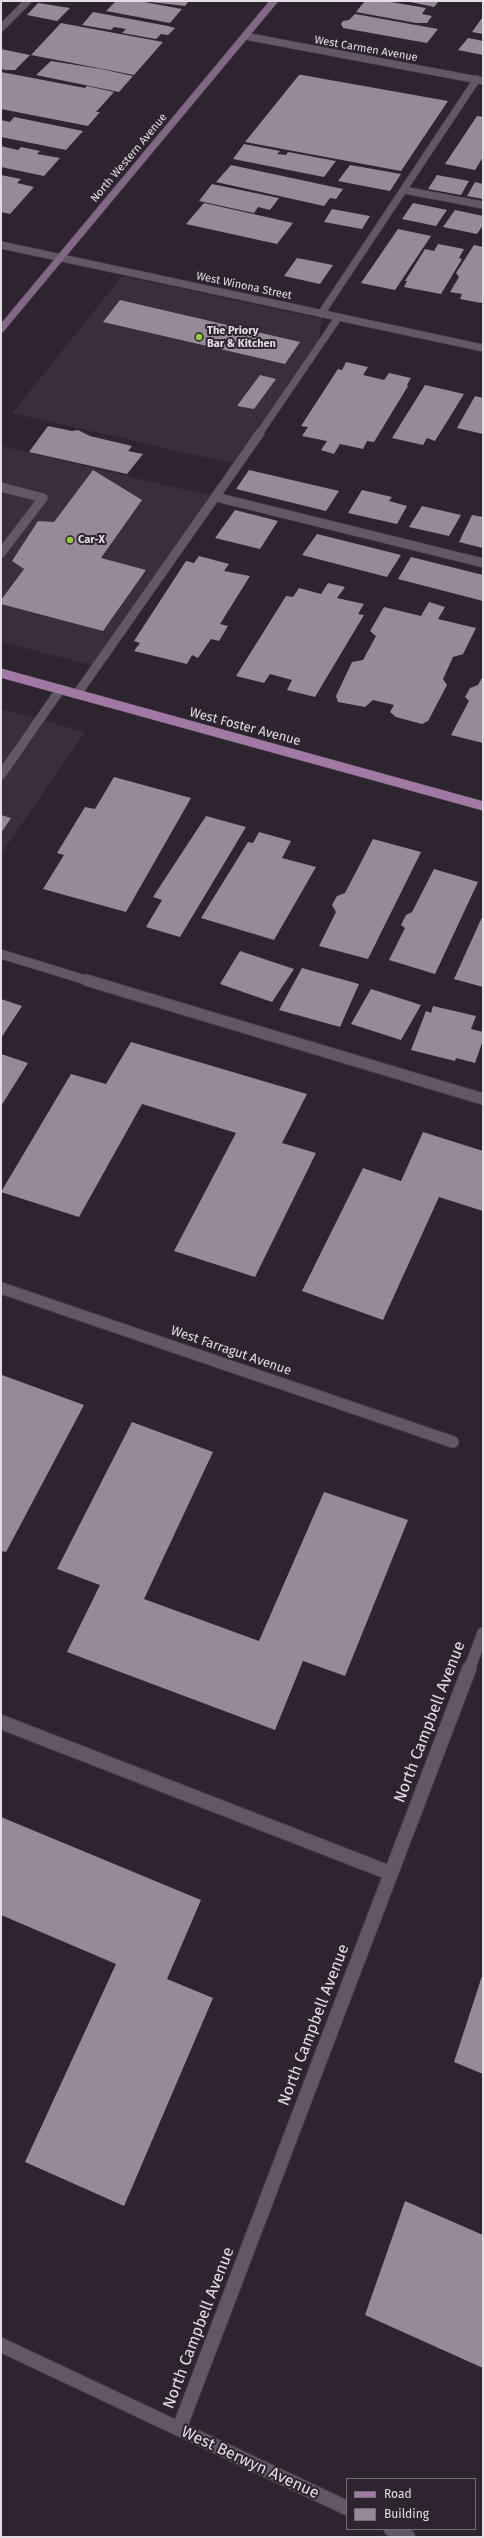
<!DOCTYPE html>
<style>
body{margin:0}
#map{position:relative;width:484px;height:2538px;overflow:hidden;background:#2e242f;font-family:"Fira Sans",sans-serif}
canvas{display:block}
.frame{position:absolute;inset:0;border:2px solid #e3dde4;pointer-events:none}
.legend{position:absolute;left:346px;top:2478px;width:130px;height:52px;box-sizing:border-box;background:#2e242f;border:1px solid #766e77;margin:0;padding:5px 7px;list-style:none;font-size:12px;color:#e3dde4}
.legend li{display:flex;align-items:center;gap:8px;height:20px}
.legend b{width:20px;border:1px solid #766e77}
</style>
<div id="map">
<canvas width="484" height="2538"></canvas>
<div class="frame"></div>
<ul class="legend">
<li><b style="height:5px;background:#a07aa5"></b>Road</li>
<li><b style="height:11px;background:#968a98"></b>Building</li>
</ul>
</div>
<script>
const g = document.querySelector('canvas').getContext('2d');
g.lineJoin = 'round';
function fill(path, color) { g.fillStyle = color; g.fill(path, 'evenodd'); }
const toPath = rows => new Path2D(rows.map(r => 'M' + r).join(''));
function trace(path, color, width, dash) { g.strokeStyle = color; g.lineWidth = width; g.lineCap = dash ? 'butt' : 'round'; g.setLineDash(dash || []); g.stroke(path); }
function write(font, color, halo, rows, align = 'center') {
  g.font = font + ' "Fira Sans",sans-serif'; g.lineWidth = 4; g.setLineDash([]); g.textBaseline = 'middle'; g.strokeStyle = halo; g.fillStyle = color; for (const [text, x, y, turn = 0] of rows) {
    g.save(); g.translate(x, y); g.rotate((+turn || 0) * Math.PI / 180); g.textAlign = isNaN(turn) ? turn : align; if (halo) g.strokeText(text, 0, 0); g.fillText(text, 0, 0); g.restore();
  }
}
const built = toPath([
 [122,276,322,319,319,338,235,464,12,413],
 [1,446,211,496,95,666,1,642],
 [1,709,85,732,1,854]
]);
const building = toPath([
 [116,1,139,1,182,9,170,23,106,11],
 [189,1,185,6,151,2,151,1],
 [365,1,385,1,426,8,422,14,432,16,427,23,416,23,356,12],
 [406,1,439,1,434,7],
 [38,3,70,8,57,21,27,15],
 [93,12,168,26,175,28,168,35,161,34,156,39,122,33,126,29,114,27,111,30,82,25],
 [355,14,438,29,427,43,343,28,341,24,343,21,349,20],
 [482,18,483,34,472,32],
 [61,23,163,42,134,75,31,55],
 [468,38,483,41,483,55,458,50],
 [1,49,30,55,15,70,6,70,1,69],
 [51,61,101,69,133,76,119,92,36,75],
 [1,72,85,88,87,86,114,92,96,112,100,112,88,126,1,109],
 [299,75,302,75,448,101,401,171,245,142],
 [477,116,483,117,483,157,475,170,445,164],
 [14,117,83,131,66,150,1,137,1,120,10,122],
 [244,144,280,151,277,154,286,155,288,152,336,161,324,177,233,159],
 [1,146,18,150,21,147,40,151,37,154,60,158,44,176,1,167],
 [231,165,343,189,336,199,330,198,324,206,216,182],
 [350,165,401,174,390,191,338,181],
 [1,175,21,179,17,183,34,187,10,214,1,212],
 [437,175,469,181,461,195,428,189],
 [475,182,483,184,483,199,467,196],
 [212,184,279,198,270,210,258,207,254,213,199,201],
 [204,203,293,223,277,244,186,224],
 [413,203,447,210,436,226,402,219],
 [332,209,370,216,362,229,324,222],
 [455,210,483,216,483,225,477,234,443,227],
 [398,229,431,236,395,290,361,283],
 [438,244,464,249,459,258,462,259,441,294,404,287,407,281,405,281,425,249,434,251],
 [474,245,483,247,483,300,481,303,460,299,462,294,450,292,459,277,456,273],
 [297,258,333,265,320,284,284,276],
 [120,300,300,342,285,364,103,322],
 [346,362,368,367,363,375,384,380,389,373,411,378,407,385,408,386,374,442,367,441,363,449,340,444,334,454,321,450,327,441,302,436,308,427,301,426,338,369,342,370],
 [260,375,276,379,254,409,237,406],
 [425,385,464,394,435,441,427,438,423,445,392,438],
 [475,396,483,398,483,434,457,428],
 [48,426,72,431,78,430,90,436,132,446,128,451,143,454,127,474,29,452],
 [93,470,142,500,101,558,146,570,103,631,1,604,1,600,24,569,12,561,38,521,54,522],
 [249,470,339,491,326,511,236,489],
 [362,490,392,497,389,501,407,506,397,524,348,513],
 [422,506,461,515,449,536,409,527],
 [235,510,278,521,260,549,215,538],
 [472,515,483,517,483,548,459,542],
 [317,534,401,555,387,577,302,555],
 [199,556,229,564,224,571,250,576,220,624,228,626,219,641,211,639,198,658,192,655,187,664,134,651,140,643,134,641,186,561,194,563],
 [411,557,483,575,483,601,398,579],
 [328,583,345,587,337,598,364,604,358,614,364,615,315,697,287,690,292,680,270,674,264,683,236,676,286,596,293,597,299,588,321,594],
 [429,602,445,607,438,619,476,628,463,654,453,657,443,679,447,685,428,721,422,724,396,717,390,712,394,705,373,700,365,707,338,702,336,696,352,662,363,660,376,636,370,631,384,607,421,616],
 [483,676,483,743,451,735,469,701,465,697,470,688,478,685],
 [114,777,191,798,126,912,43,889,64,855,57,853,85,807,95,809],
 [1,815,11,818,1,833],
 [206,816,246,827,180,937,146,927,162,900,153,897],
 [259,832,291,841,282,858,316,867,274,940,201,918,248,842,253,843],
 [373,839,421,852,368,959,319,946,336,912,332,905,337,896,345,893],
 [434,869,478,882,435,974,389,960,405,928,401,925,406,915,412,912],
 [483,915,483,987,454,979],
 [240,951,294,969,272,1002,220,984],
 [302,968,359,984,340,1027,279,1010],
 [371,989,421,1005,401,1040,351,1024],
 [1,999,22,1006,1,1038],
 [433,1006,476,1016,471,1029,483,1032,483,1040,475,1063,456,1058,455,1061,411,1050,426,1011,431,1013],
 [131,1042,307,1094,282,1143,316,1153,255,1277,174,1251,236,1133,142,1104,79,1217,1,1192,71,1074,106,1084],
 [1,1054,28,1063,1,1106],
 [423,1132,483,1151,483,1211,439,1197,383,1320,302,1291,363,1168,401,1181],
 [2,1375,84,1405,6,1552,1,1551],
 [132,1422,213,1452,144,1599,259,1641,324,1492,408,1520,345,1676,303,1661,275,1730,67,1652,100,1585,57,1569],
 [1,1817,201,1900,167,1979,213,1998,124,2206,25,2162,116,1964,1,1915],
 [483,1973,483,2074,454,2062],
 [405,2201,483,2235,483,2368,365,2315]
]);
const serviceFar3 = toPath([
 [1,28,28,1],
 [404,190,483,205],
 [321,314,477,79],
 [259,434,338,318]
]);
const serviceFar2 = toPath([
 [1,487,43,498,1,553],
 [216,497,483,563],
 [77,694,260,433],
 [1,775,60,690],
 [1,954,89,981]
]);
const serviceFar1 = toPath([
 [86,980,483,1099]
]);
const service = toPath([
 [1,1722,390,1873]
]);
const minorFar2 = toPath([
 [245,36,483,81],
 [1,245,483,348]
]);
const minorFar1 = toPath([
 [1,1288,453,1442],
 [469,1670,483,1633]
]);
const minor = toPath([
 [1,2345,347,2508],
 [179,2429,469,1669],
 [391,2529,408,2537]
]);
const secondary = toPath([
 [1,329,274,1]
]);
const primary = toPath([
 [1,673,483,806]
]);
const markers = [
 [199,337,4,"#95cc3b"],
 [70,540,4,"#95cc3b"]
];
const farStreetnames = [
 ["West Carmen Avenue",366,49,10],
 ["North Western Avenue",129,158,-50],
 ["West Winona Street",244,286,12]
];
const farPoinames = [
 ["The Priory",207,331],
 ["Bar & Kitchen",207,344],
 ["Car-X",78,540]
];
const streetNames = [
 ["West Foster Avenue",245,727,15],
 ["West Farragut Avenue",231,1351,19]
];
const nearStreetnames = [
 ["North Campbell Avenue",430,1722,-69],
 ["North Campbell Avenue",314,2025,-69],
 ["North Campbell Avenue",199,2328,-69],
 ["West Berwyn Avenue",250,2463,25]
];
fill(built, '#3a2d3c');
fill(building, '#968a98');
trace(serviceFar3, '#473f48', 8);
trace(serviceFar2, '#473f48', 10);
trace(serviceFar1, '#473f48', 13);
trace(service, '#473f48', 16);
trace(minorFar2, '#473f48', 8);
trace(minorFar1, '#473f48', 13);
trace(minor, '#473f48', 16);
trace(secondary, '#473f48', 8);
trace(primary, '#473f48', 10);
trace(serviceFar3, '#625764', 7);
trace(serviceFar2, '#625764', 9);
trace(serviceFar1, '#625764', 11);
trace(service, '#625764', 14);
trace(minorFar2, '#625764', 7);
trace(minorFar1, '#625764', 11);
trace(minor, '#625764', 14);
trace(secondary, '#816885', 7);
trace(primary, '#a07aa5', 9);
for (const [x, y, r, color] of markers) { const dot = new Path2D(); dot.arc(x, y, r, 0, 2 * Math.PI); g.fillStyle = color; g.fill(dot); trace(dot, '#2e242f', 1.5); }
write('11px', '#e3dde4', '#2e242f', farStreetnames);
write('bold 11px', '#e3dde4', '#2e242f', farPoinames, 'left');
write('13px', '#e3dde4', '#2e242f', streetNames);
write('16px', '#e3dde4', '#2e242f', nearStreetnames);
</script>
